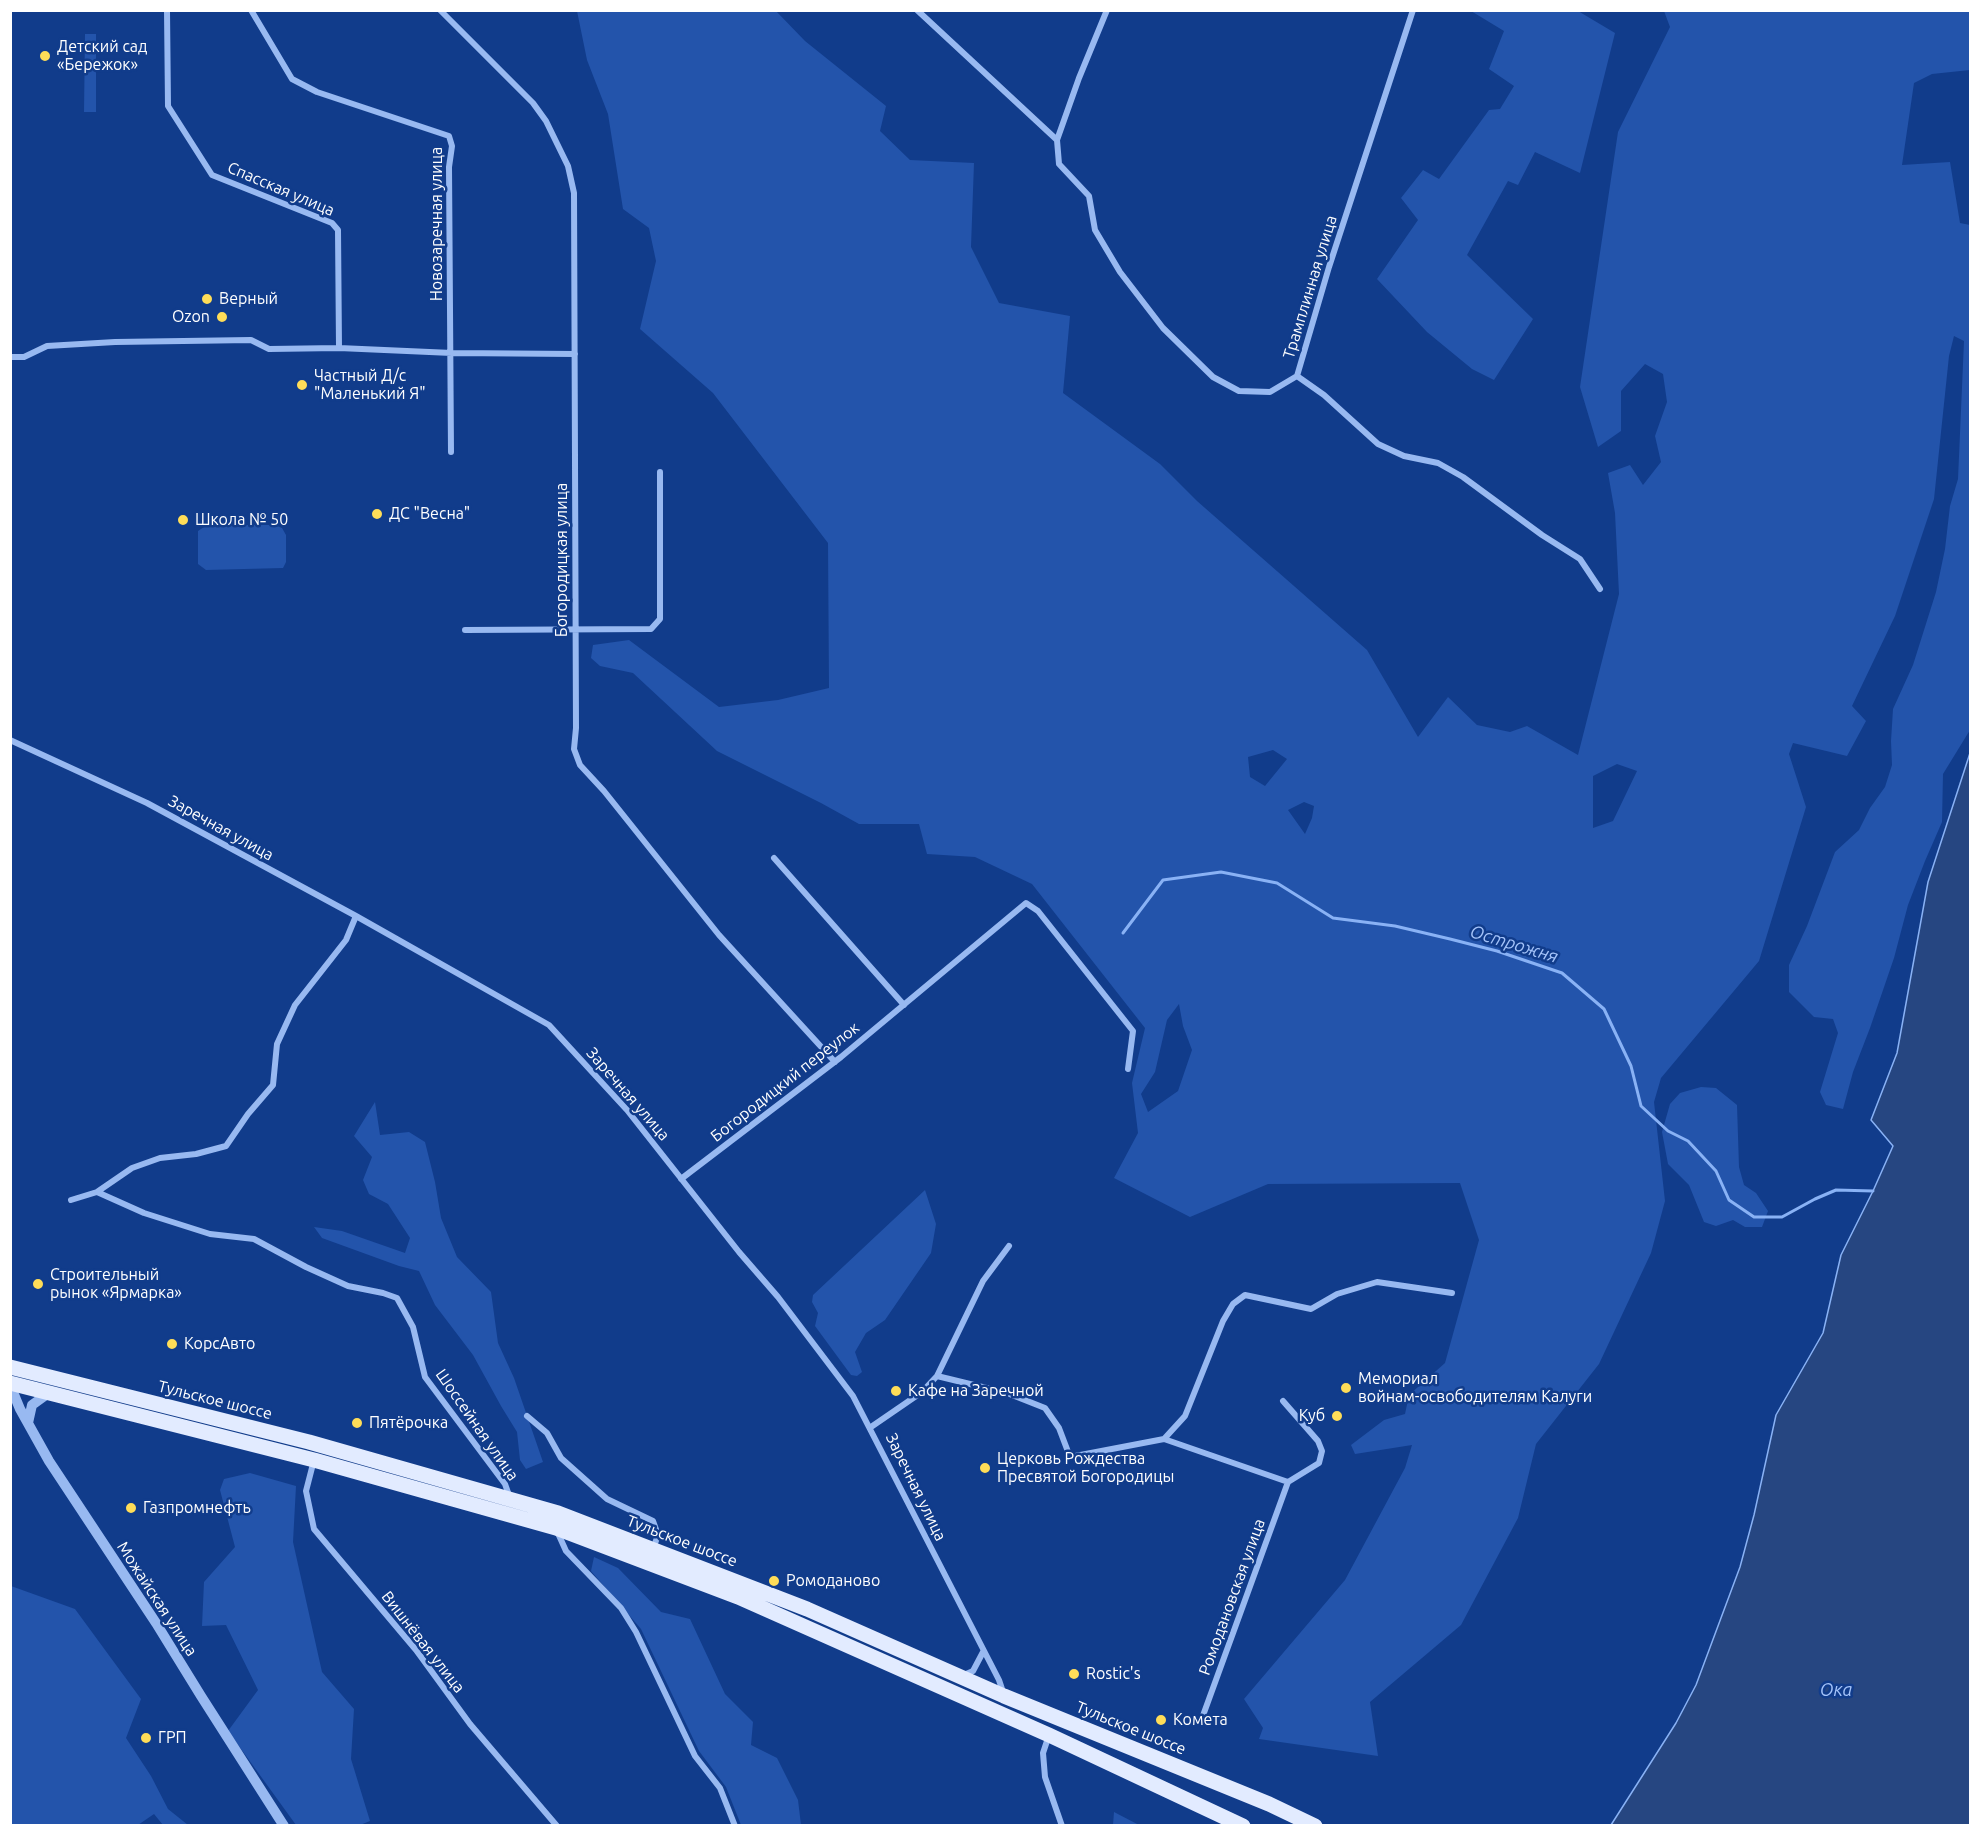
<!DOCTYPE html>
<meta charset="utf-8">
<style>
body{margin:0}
#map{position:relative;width:1981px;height:1836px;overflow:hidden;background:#113c8b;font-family:Ubuntu,sans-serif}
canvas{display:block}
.frame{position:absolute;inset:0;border:12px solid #fff;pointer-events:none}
</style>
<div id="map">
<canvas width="1981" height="1836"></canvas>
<div class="frame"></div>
</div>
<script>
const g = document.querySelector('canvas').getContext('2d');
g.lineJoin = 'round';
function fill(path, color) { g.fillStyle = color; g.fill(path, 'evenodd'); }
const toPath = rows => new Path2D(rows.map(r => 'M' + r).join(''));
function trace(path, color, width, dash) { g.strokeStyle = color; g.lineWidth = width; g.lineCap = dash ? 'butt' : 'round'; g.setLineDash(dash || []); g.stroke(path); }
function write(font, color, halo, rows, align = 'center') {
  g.font = font + ' Ubuntu,sans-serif'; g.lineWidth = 5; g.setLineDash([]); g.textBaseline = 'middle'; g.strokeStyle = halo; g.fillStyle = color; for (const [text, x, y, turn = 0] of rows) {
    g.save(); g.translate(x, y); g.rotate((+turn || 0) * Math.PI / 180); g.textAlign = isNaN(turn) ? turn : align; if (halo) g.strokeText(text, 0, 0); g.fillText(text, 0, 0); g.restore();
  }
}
const green = toPath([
 [577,11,776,11,805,41,886,106,880,131,910,160,974,163,971,247,999,303,1070,316,1063,393,1160,464,1197,501,1367,650,1418,737,1448,697,1477,725,1510,732,1527,726,1578,755,1619,594,1615,513,1608,473,1630,465,1643,485,1661,462,1655,436,1667,402,1663,374,1645,364,1621,391,1621,431,1598,447,1580,387,1618,132,1670,27,1664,11,1970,11,1970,70,1932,74,1914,83,1902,165,1950,162,1960,223,1970,225,1970,730,1943,774,1942,822,1925,861,1908,905,1894,958,1870,1028,1853,1072,1843,1109,1826,1105,1820,1092,1838,1033,1833,1019,1814,1017,1789,992,1789,965,1807,926,1835,852,1859,830,1870,808,1885,787,1892,765,1891,741,1893,709,1913,665,1936,592,1945,549,1950,506,1958,479,1964,341,1954,336,1949,356,1934,499,1895,616,1852,706,1866,721,1847,756,1793,743,1789,754,1806,807,1759,961,1661,1078,1654,1102,1665,1201,1651,1253,1599,1364,1536,1444,1518,1518,1461,1625,1370,1702,1378,1756,1259,1739,1263,1728,1244,1699,1345,1580,1405,1468,1412,1445,1355,1454,1351,1445,1384,1420,1405,1414,1409,1395,1445,1363,1479,1240,1460,1183,1268,1184,1190,1217,1114,1178,1138,1133,1132,1083,1145,1028,1032,884,975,857,927,854,919,824,859,824,821,803,717,751,633,673,600,666,591,658,593,645,629,640,719,707,778,700,829,688,828,543,713,393,640,329,656,261,649,228,623,209,608,114,587,60],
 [1273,750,1287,759,1265,786,1250,777,1248,757],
 [1617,764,1637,771,1613,821,1593,828,1593,776],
 [1304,802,1314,806,1312,818,1305,834,1288,810],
 [1179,1004,1183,1026,1192,1050,1178,1091,1148,1112,1141,1094,1155,1072,1167,1020],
 [1471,11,1578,11,1615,33,1580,173,1535,152,1518,185,1508,181,1467,255,1533,319,1494,380,1472,369,1427,332,1377,279,1418,220,1401,198,1423,170,1439,179,1489,110,1500,109,1514,86,1489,69,1504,31],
 [85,34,96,34,96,112,84,112],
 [207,525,275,525,282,528,286,535,286,562,283,568,206,570,198,564,198,531],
 [1701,1087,1716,1088,1737,1105,1739,1167,1744,1185,1756,1193,1768,1211,1762,1227,1745,1227,1733,1220,1716,1226,1704,1222,1689,1185,1668,1164,1662,1132,1670,1104,1680,1093],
 [375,1102,380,1135,409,1132,425,1142,435,1182,441,1218,457,1257,491,1292,498,1343,514,1378,543,1462,526,1469,520,1460,517,1432,501,1406,473,1355,435,1305,419,1271,399,1266,322,1238,314,1227,342,1231,405,1253,410,1238,388,1204,369,1194,363,1180,372,1157,354,1136],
 [925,1190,936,1224,931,1253,885,1320,866,1333,855,1352,862,1372,857,1376,851,1375,815,1326,818,1313,812,1302,813,1295],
 [250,1473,296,1486,293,1542,322,1672,354,1709,351,1759,370,1821,360,1825,296,1825,228,1731,258,1690,226,1625,202,1626,204,1582,235,1547,220,1490,224,1479],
 [594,1557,618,1568,661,1612,690,1619,725,1694,753,1722,751,1745,777,1758,798,1800,801,1825,741,1825,726,1787,699,1751,641,1629,591,1571],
 [11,1586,75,1609,141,1699,126,1738,151,1776,168,1809,188,1825,163,1825,154,1814,138,1825,11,1825],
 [1114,1812,1139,1825,1113,1825]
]);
const water = toPath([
 [1970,753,1970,1825,1611,1825,1676,1723,1696,1685,1740,1567,1754,1515,1776,1415,1823,1333,1841,1255,1873,1191,1893,1146,1871,1120,1897,1053,1928,882,1970,753]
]);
const stream = toPath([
 [1123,933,1163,880,1221,872,1277,883,1333,918,1395,926,1450,939,1497,951,1562,973,1604,1009,1631,1066,1641,1106,1668,1131,1688,1141,1716,1171,1729,1200,1754,1217,1782,1217,1815,1199,1836,1190,1873,1191]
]);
const minor = toPath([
 [167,10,168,106,212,175,332,223,338,230,339,348],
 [251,10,292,79,317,92,449,136,452,146,449,167,451,452],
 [440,10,533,103,546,121,568,166,574,193,576,728,574,749,580,765,604,791,719,935,835,1062],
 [917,10,1057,140],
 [1107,10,1079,78,1057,140,1059,164,1089,196,1095,230,1120,272,1163,328,1213,377,1239,391,1270,392,1297,376,1329,267,1413,10],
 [10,357,24,357,47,346,115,342,251,340,269,349,339,348,452,353,575,354],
 [1297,376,1324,395,1378,444,1404,456,1438,463,1463,477,1542,535,1580,559,1600,589],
 [465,630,651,629,660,619,660,472],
 [10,740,147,803,356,916,549,1025,627,1110,739,1252,778,1297,853,1396,999,1680,1003,1692],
 [774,858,904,1005],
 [681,1179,841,1057,1026,903,1038,911,1133,1031,1128,1069],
 [97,1192,144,1213,210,1234,254,1239,306,1267,348,1286,383,1293,397,1298,413,1327,425,1377,505,1484,510,1498],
 [71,1200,97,1192,132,1168,160,1158,196,1154,226,1146,248,1114,273,1085,277,1044,295,1005,346,940,356,916],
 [937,1376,1007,1393,1045,1408,1059,1428,1070,1457,1164,1439],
 [1283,1401,1318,1441,1322,1451,1319,1463,1288,1482,1164,1439,1185,1416,1223,1321,1233,1304,1245,1295,1311,1309,1337,1294,1377,1282,1452,1293],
 [527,1416,547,1433,561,1458,607,1499,653,1521,658,1535,653,1549],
 [871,1427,922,1392,937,1376,983,1281,1009,1246],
 [314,1460,306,1491,314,1529,416,1650,470,1724,557,1826],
 [557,1531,566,1551,621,1608,636,1632,695,1756,720,1788,735,1826],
 [964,1675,973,1671,983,1652],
 [1201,1721,1288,1482],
 [1049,1735,1043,1753,1045,1777,1062,1826]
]);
const tertiary = toPath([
 [10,1385,20,1409,49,1461,156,1623,201,1696,284,1826],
 [28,1423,32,1405,50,1392]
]);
const primary = toPath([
 [10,1367,309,1442,558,1513,807,1609,1004,1696,1269,1804,1315,1826],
 [10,1383,314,1460,556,1528,738,1597,1049,1735,1243,1826]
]);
const markers = [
 [45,56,6,"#ffdd58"],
 [207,299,6,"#ffdd58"],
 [222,317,6,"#ffdd58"],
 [302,385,6,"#ffdd58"],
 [377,514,6,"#ffdd58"],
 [183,520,6,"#ffdd58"],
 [38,1284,6,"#ffdd58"],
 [172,1344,6,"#ffdd58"],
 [1346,1388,6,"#ffdd58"],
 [896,1391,6,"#ffdd58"],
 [1337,1416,6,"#ffdd58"],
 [357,1423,6,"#ffdd58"],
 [985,1468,6,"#ffdd58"],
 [131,1508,6,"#ffdd58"],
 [774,1581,6,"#ffdd58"],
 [1074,1674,6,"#ffdd58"],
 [1161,1720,6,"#ffdd58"],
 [146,1738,6,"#ffdd58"]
];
const poiNames = [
 ["Детский сад",57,47],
 ["«Бережок»",57,65],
 ["Верный",219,299],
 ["Ozon",210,317,"right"],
 ["Частный Д/с",314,376],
 ["\"Маленький Я\"",314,394],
 ["ДС \"Весна\"",389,514],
 ["Школа № 50",195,520],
 ["Строительный",50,1275],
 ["рынок «Ярмарка»",50,1293],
 ["КорсАвто",184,1344],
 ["Мемориал",1358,1379],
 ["войнам-освободителям Калуги",1358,1397],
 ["Кафе на Заречной",908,1391],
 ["Куб",1325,1416,"right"],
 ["Пятёрочка",369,1423],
 ["Церковь Рождества",997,1459],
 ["Пресвятой Богородицы",997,1477],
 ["Газпромнефть",143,1508],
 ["Ромоданово",786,1581],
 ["Rostic's",1086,1674],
 ["Комета",1173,1720],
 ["ГРП",158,1738]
];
const streetNames = [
 ["Спасская улица",281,189,23],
 ["Новозаречная улица",437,224,-90],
 ["Трамплинная улица",1310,287,-73],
 ["Богородицкая улица",562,560,-90],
 ["Заречная улица",221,828,29],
 ["Богородицкий переулок",785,1082,-38],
 ["Заречная улица",628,1094,49],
 ["Тульское шоссе",215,1400,14],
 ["Шоссейная улица",477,1425,55],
 ["Заречная улица",916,1487,64],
 ["Тульское шоссе",682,1541,21],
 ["Ромодановская улица",1232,1597,-70],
 ["Можайская улица",157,1599,57],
 ["Вишнёвая улица",423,1642,52],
 ["Тульское шоссе",1131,1728,22]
];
const waterNames = [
 ["Острожня",1514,944,17],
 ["Ока",1836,1690]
];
fill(green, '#2354ab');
fill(water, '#264681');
trace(water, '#89b2f5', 1.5);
trace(stream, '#89b2f5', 3);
trace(minor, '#98b9f1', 6);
trace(tertiary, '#98b9f1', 10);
trace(primary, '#e2ebff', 15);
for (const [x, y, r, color] of markers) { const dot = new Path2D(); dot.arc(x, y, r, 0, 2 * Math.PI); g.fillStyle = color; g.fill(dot); trace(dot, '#113c8b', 2); }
write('16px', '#fff', '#113c8b', poiNames, 'left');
write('16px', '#fff', '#113c8b', streetNames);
write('italic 18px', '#a4c3f9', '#113c8b', waterNames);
</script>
